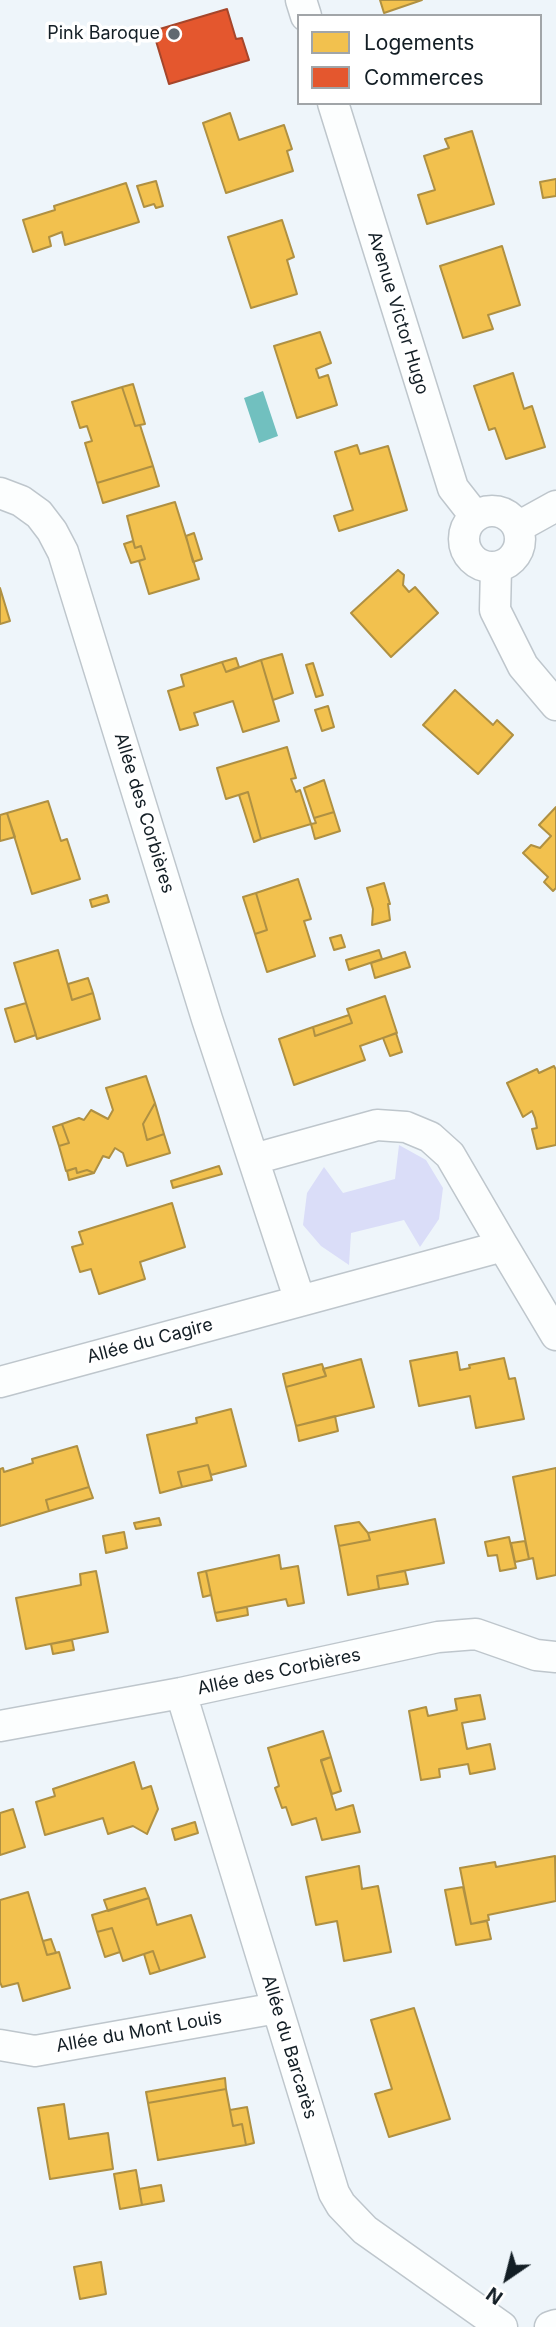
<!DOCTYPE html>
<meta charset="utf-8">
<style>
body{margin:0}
#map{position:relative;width:556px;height:2327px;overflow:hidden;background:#eef5fa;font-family:Inter,sans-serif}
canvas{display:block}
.legend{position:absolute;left:297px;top:14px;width:245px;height:91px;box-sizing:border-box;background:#fff;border:2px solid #a1a5a8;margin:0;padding:9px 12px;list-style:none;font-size:21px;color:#131e25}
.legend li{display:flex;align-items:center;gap:14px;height:35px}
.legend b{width:35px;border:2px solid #a1a5a8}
.north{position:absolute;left:472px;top:2243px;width:70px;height:70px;-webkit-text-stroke:5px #fff;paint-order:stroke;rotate:215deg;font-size:19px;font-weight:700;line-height:28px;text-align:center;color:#131e25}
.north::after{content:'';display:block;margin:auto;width:24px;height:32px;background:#131e25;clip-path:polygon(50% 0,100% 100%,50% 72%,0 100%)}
</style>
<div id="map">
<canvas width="556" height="2327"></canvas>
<ul class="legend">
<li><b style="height:19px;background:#f2c14e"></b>Logements</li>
<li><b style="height:19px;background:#e4572e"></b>Commerces</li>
</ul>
<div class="north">N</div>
</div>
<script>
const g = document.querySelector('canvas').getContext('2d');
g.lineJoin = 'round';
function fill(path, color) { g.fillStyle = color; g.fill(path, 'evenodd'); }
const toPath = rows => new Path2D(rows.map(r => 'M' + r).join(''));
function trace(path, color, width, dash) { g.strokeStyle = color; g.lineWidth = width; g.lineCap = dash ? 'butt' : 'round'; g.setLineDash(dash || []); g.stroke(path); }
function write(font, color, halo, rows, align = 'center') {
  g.font = font + ' Inter,sans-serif'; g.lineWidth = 7; g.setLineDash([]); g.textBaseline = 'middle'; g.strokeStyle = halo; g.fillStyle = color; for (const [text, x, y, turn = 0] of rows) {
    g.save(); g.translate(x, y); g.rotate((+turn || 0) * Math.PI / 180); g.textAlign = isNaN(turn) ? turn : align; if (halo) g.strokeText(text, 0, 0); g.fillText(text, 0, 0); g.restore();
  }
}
const green = toPath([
 [399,1145,426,1160,443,1188,439,1219,420,1247,404,1220,351,1233,349,1265,321,1246,303,1225,307,1193,324,1167,343,1193,395,1179]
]);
const water = toPath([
 [263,391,278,436,259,443,244,398]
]);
const homes = toPath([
 [380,0,422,0,384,13,380,0],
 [230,113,239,140,284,125,292,149,287,151,293,171,226,193,203,123,230,113],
 [472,131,494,204,427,224,418,195,435,190,424,156,449,148,445,139,472,131],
 [556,179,556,196,543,198,540,182,556,179],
 [156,181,163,206,156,208,154,204,144,207,137,186,156,181],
 [126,183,139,222,65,245,62,232,49,237,51,246,33,252,23,220,55,210,54,206,126,183],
 [282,220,294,257,287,260,297,294,251,308,228,237,282,220],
 [502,246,520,305,488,315,493,329,463,338,440,266,502,246],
 [320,332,331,363,316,369,319,378,328,375,337,405,297,418,274,346,320,332],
 [513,373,524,409,532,406,545,447,506,459,495,428,489,430,474,386,513,373],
 [133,384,145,424,135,426,122,387,133,384],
 [122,387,135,426,140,425,153,466,97,483,85,443,92,441,87,426,80,428,72,402,122,387],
 [357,445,360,454,388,446,407,510,339,531,334,516,353,510,335,452,357,445],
 [153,466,159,486,103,503,97,483,153,466],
 [175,502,199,579,149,594,139,561,145,559,141,546,135,548,127,516,175,502],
 [194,533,202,559,193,562,186,536,194,533],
 [133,541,135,548,141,546,145,559,131,563,124,544,133,541],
 [398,570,404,575,403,585,409,592,415,587,438,613,391,657,351,613,398,570],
 [0,588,10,621,0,624,0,588],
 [282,654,293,693,273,700,261,660,282,654],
 [236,658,239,667,226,672,222,662,236,658],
 [261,660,279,721,243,732,233,701,194,713,198,725,180,730,168,691,184,686,181,675,222,662,226,672,261,660],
 [313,663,323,695,316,697,306,665,313,663],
 [455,690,493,725,497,720,513,735,478,774,423,725,455,690],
 [328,706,334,727,322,731,315,710,328,706],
 [287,747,296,778,291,779,296,792,300,790,311,824,261,839,248,792,226,799,217,768,287,747],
 [324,780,334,812,314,818,304,788,324,780],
 [248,792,261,839,254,842,239,795,248,792],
 [48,801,61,841,67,839,80,879,32,894,7,813,48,801],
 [556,807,556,888,553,891,544,882,548,877,523,853,531,845,540,848,551,836,539,825,556,807],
 [334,812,340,831,315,839,311,824,316,823,314,818,334,812],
 [7,813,15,837,0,841,0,815,7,813],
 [298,879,311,919,304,921,315,956,267,972,255,934,267,930,256,893,298,879],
 [384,883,390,904,388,904,390,920,372,925,373,909,367,888,384,883],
 [256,893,267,930,255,934,243,897,256,893],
 [107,895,109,902,92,907,90,900,107,895],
 [341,935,345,947,334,950,330,938,341,935],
 [58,950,72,1000,93,993,100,1019,37,1039,14,963,58,950],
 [379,950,382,959,349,970,346,960,379,950],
 [405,952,410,967,375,978,371,963,405,952],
 [88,978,93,993,72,1000,68,984,88,978],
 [385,996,397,1033,360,1046,365,1060,294,1085,279,1039,313,1027,315,1036,352,1023,347,1009,385,996],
 [26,1003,36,1035,15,1042,5,1009,26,1003],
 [349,1015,352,1023,315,1036,313,1027,349,1015],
 [396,1033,402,1052,390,1056,383,1038,396,1033],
 [554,1066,556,1070,556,1145,537,1149,532,1129,537,1128,535,1118,532,1111,523,1117,507,1083,537,1069,539,1073,554,1066],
 [146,1076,155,1103,143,1124,147,1140,164,1134,170,1153,127,1166,123,1153,115,1148,109,1158,103,1156,94,1173,87,1170,77,1173,76,1168,66,1171,59,1146,69,1143,62,1124,79,1118,84,1120,91,1110,108,1119,113,1110,106,1088,146,1076],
 [155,1103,164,1134,147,1140,143,1124,155,1103],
 [62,1124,69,1143,59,1146,53,1127,62,1124],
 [219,1166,222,1174,173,1188,171,1181,219,1166],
 [76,1168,77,1173,87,1170,94,1173,69,1180,67,1171,76,1168],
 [172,1203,185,1247,140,1262,145,1279,99,1294,91,1269,80,1272,72,1247,83,1244,79,1232,172,1203],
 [457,1352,460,1370,470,1368,469,1365,504,1358,509,1379,515,1378,524,1419,476,1428,470,1396,419,1406,410,1361,457,1352],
 [361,1359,374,1407,296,1426,286,1387,326,1376,323,1369,361,1359],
 [322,1364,326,1376,286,1387,283,1374,322,1364],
 [231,1409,246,1466,211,1475,208,1465,178,1472,182,1487,160,1493,147,1435,197,1423,196,1418,231,1409],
 [335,1416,338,1431,299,1441,296,1426,335,1416],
 [77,1446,89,1487,46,1500,49,1511,0,1526,0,1469,3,1468,4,1472,33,1463,32,1459,77,1446],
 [208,1465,212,1480,182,1487,178,1472,208,1465],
 [556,1468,556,1575,537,1579,533,1558,529,1559,513,1477,556,1468],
 [89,1487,93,1498,49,1511,46,1500,89,1487],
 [159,1518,161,1525,136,1529,134,1523,159,1518],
 [435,1519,444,1563,377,1576,379,1589,348,1595,339,1546,370,1540,368,1533,435,1519],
 [359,1522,368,1533,370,1540,339,1546,335,1526,359,1522],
 [124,1532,127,1548,106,1553,103,1536,124,1532],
 [509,1537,516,1568,500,1571,497,1555,488,1556,485,1542,509,1537],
 [525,1541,529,1559,515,1562,511,1543,525,1541],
 [279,1555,281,1569,298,1566,304,1603,288,1606,286,1599,215,1613,206,1571,279,1555],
 [96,1571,108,1632,26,1649,16,1598,81,1585,80,1574,96,1571],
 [206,1571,211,1595,203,1597,198,1573,206,1571],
 [405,1571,408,1584,379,1589,377,1576,405,1571],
 [247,1607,248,1615,217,1621,215,1613,247,1607],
 [72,1640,74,1650,53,1654,51,1644,72,1640],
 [480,1695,485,1719,462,1723,467,1749,490,1744,495,1769,470,1774,468,1764,439,1769,440,1777,421,1780,409,1711,426,1707,428,1716,457,1710,455,1699,480,1695],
 [323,1731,331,1757,321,1760,336,1810,353,1805,360,1832,322,1840,316,1818,292,1825,286,1807,282,1808,275,1788,279,1786,268,1748,323,1731],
 [331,1757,341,1791,332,1794,321,1761,331,1757],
 [134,1762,142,1789,151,1786,158,1809,147,1834,133,1826,108,1834,103,1818,45,1835,36,1802,55,1796,53,1789,134,1762],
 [13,1809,25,1847,0,1855,0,1813,13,1809],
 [195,1822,198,1833,175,1840,172,1829,195,1822],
 [555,1856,556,1901,488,1915,489,1920,471,1924,460,1868,495,1862,496,1867,555,1856],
 [359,1866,362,1889,378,1886,391,1952,344,1961,337,1921,316,1925,306,1877,359,1866],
 [463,1887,471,1924,487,1921,491,1939,456,1945,445,1890,463,1887],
 [145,1888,149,1898,108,1911,104,1900,145,1888],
 [28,1892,47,1955,59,1952,70,1988,23,2001,18,1983,2,1987,0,1982,0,1900,28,1892],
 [149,1898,157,1925,191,1915,205,1957,160,1971,153,1951,123,1961,112,1928,97,1932,92,1915,149,1898],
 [112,1928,120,1952,105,1957,97,1932,112,1928],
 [51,1939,56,1953,47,1955,43,1941,51,1939],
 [153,1951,160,1971,150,1974,144,1954,153,1951],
 [414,2008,450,2119,389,2137,375,2094,392,2089,371,2020,414,2008],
 [225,2078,226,2089,148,2103,146,2092,225,2078],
 [226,2089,233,2126,242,2124,246,2145,158,2160,148,2103,226,2089],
 [64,2104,69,2139,108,2133,113,2169,50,2179,38,2108,64,2104],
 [247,2107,254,2143,246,2145,242,2124,233,2126,230,2110,247,2107],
 [136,2170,142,2205,120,2209,114,2174,136,2170],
 [161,2185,164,2201,142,2205,139,2189,161,2185],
 [101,2262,106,2294,80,2299,74,2267,101,2262]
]);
const shops = toPath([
 [227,9,236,39,242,38,249,60,169,84,153,31,227,9]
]);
const street = toPath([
 [301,0,306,16],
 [333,103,453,488,475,516],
 [0,493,21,501,39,514,52,531,63,552,207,1019,300,1301,503,1246,556,1335],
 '464 539a28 28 0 1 1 56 0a28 28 0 1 1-56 0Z',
 [518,527,556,506],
 [496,568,495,610,523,666,556,705],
 [254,1159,377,1125,406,1127,430,1137,450,1155,503,1246],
 [0,1382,300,1301],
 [181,1693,334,2193,341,2205,365,2230,502,2327],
 [0,1726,181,1693,438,1637,476,1634,536,1655,556,1657],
 [0,2045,35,2051,277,2008],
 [550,2327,556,2325]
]);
const markers = [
 [174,34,7,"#606970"]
];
const poiNames = [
 ["Pink Baroque",160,34]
];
const streetNames = [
 ["Avenue Victor Hugo",398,313,73],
 ["Allée des Corbières",144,813,73],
 ["Allée du Cagire",150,1341,-15],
 ["Allée des Corbières",279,1672,-12],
 ["Allée du Mont Louis",139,2032,-10],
 ["Allée du Barcarès",289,2047,73]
];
fill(green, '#daddf8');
fill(water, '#71c0bf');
fill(homes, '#f2c14e');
trace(homes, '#af9042', 2);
fill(shops, '#e4572e');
trace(shops, '#a5462b', 2);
trace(street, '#bec6cc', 33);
trace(street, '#fcfefe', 30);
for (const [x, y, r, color] of markers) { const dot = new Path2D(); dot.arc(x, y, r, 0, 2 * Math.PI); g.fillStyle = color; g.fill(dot); trace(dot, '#fff', 2.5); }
write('18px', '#131e25', '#fff', poiNames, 'right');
write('18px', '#131e25', '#fff', streetNames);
</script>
